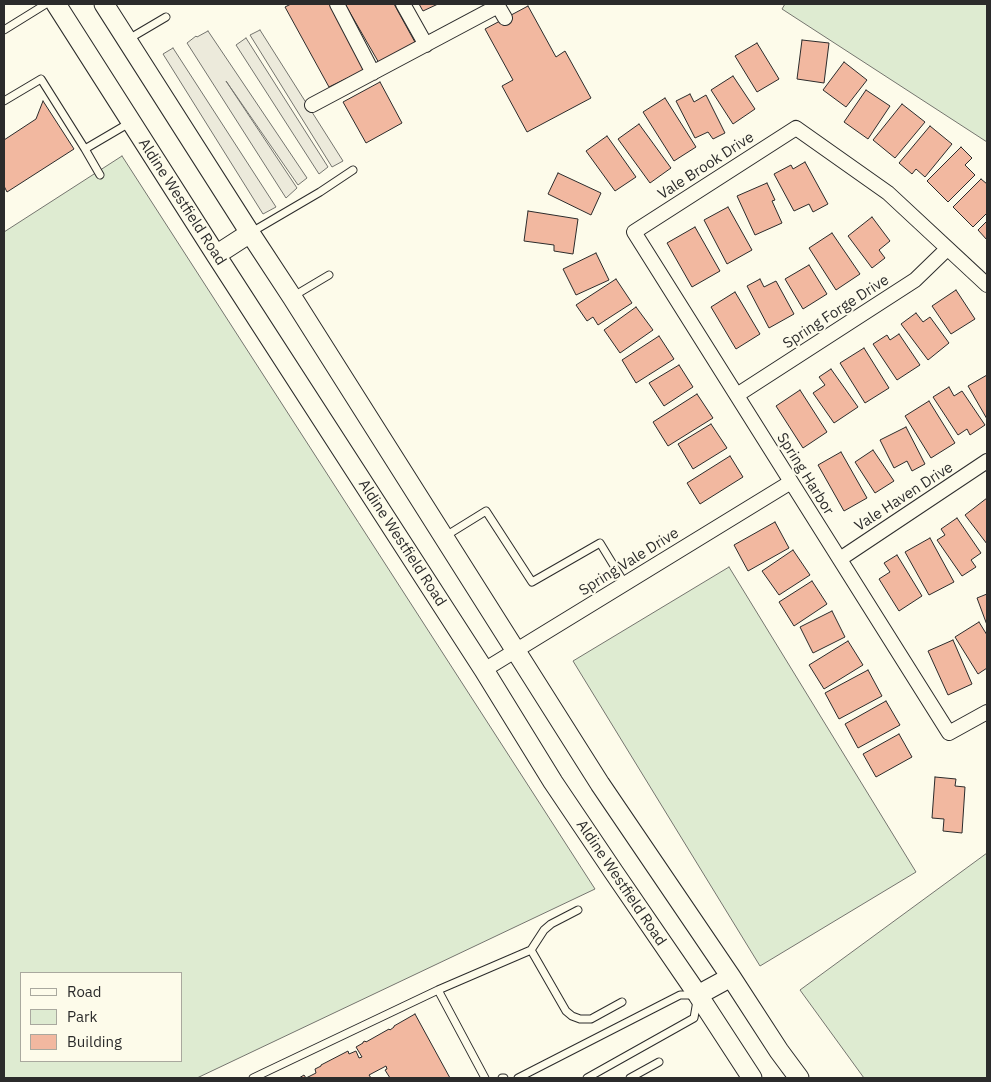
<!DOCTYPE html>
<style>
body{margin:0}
#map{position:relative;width:991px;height:1082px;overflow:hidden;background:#fdfbea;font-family:"IBM Plex Sans",sans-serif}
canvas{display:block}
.frame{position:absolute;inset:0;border:5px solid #2b2b2b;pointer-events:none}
.legend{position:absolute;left:20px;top:972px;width:162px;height:90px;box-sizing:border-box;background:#fdfbea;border:1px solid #a9a89e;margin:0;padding:6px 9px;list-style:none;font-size:15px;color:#2b2b2b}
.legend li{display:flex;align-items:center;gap:10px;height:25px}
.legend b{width:25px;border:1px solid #a9a89e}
</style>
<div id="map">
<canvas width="991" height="1082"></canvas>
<div class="frame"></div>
<ul class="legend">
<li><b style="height:6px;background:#fdfbea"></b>Road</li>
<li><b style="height:14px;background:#deebd1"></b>Park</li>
<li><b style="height:14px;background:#f2b8a0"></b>Building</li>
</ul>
</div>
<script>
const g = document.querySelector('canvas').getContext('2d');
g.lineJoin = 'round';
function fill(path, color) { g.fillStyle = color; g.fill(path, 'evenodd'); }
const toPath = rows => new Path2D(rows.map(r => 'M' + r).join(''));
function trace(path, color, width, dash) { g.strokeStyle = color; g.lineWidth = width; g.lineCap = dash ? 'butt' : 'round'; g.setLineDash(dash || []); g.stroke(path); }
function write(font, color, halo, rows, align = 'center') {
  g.font = font + ' "IBM Plex Sans",sans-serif'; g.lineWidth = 4; g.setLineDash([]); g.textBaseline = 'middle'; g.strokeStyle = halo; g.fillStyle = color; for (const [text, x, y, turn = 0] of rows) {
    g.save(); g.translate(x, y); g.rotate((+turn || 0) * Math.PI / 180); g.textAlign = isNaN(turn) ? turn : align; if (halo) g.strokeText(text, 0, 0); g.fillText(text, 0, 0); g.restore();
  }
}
const green = toPath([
 [785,4,987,4,987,142,782,9,785,4],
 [122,156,595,889,197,1078,4,1078,4,232,122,156],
 [21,973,181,973,181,1061,21,1061,21,973],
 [729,567,916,872,760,966,573,661,729,567],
 [987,853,987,1078,864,1078,800,990,987,853]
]);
const parking = toPath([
 [260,30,343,161,332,167,250,35,260,30],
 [208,31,307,178,298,185,226,81,297,188,286,198,187,43,196,36,197,37,208,31],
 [246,38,328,167,319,174,236,45,246,38],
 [173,48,276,207,263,214,163,54,173,48]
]);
const building = toPath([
 [291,4,334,4,368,68,329,87,285,7,291,4],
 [345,4,394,4,416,44,379,63,345,4],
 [419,4,438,4,423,11,419,4],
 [528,6,556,57,565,51,591,98,527,132,502,86,513,80,485,29,528,6],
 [802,40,829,43,824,83,797,79,802,40],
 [757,43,779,79,757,92,735,56,757,43],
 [844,62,867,80,846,107,823,90,844,62],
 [733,76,755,109,733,124,711,90,733,76],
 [380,82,402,123,366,143,343,102,380,82],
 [866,90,890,106,868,139,844,122,866,90],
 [690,94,694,102,706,95,725,133,713,139,708,132,695,138,676,101,690,94],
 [665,98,696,147,674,161,643,112,665,98],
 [43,101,74,149,7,192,4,186,4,140,36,119,43,101],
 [902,104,925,122,895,158,873,140,902,104],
 [639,124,671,168,650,183,618,139,639,124],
 [930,126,952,144,925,177,916,169,912,174,899,163,930,126],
 [607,136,636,177,615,191,586,151,607,136],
 [961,147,972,158,965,165,975,175,948,202,927,181,961,147],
 [805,162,828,204,813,212,809,204,794,211,774,174,791,165,793,169,805,162],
 [558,173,601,193,591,215,548,194,558,173],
 [981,179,987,184,987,213,973,227,953,207,981,179],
 [767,183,775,200,772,201,782,223,755,235,737,196,767,183],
 [728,207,752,250,727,264,704,220,728,207],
 [528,211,578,219,573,254,554,251,554,245,524,241,528,211],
 [872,217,890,241,879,250,885,258,872,268,848,236,872,217],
 [987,221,987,240,978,230,987,221],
 [695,227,720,271,692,287,667,243,695,227],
 [832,233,860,274,836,290,809,248,832,233],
 [596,253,609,280,576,295,563,269,596,253],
 [809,265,827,294,803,309,785,279,809,265],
 [616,279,632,303,598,325,593,317,587,321,576,305,616,279],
 [760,279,764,287,776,281,794,314,769,328,747,286,760,279],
 [956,290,975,319,951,334,932,306,956,290],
 [735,292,760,334,736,349,711,307,735,292],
 [636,307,653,330,620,353,604,330,636,307],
 [916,313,923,322,930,317,949,343,928,360,901,324,916,313],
 [899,334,920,365,897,380,873,344,887,335,890,340,899,334],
 [659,336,674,359,636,383,622,360,659,336],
 [864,348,889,388,865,403,840,363,864,348],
 [679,365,693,387,664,406,649,383,679,365],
 [831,369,858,407,834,423,813,393,825,385,819,377,831,369],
 [987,375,987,419,968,386,987,375],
 [949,387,954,396,962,391,985,425,970,435,967,429,958,435,933,397,949,387],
 [800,390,827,432,803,448,776,406,800,390],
 [697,394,713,418,668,446,653,422,697,394],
 [929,401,955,443,931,458,905,416,929,401],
 [711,424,727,448,693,469,678,444,711,424],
 [906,427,925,464,912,471,907,461,894,468,880,440,906,427],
 [873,450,894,481,875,493,855,462,873,450],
 [841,452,867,498,844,511,818,465,841,452],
 [730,456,743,477,700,504,687,483,730,456],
 [987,498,987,544,965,515,987,498],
 [957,518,981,553,971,560,976,567,962,576,937,540,945,535,941,529,957,518],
 [775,522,789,548,748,571,734,545,775,522],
 [930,538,954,582,929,595,905,552,930,538],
 [793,550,810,575,779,595,762,571,793,550],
 [897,555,922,596,899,611,879,579,890,572,884,563,897,555],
 [812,581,827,604,794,626,779,602,812,581],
 [987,594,987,625,977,598,987,594],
 [832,611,845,637,813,653,800,627,832,611],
 [979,622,987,635,987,668,978,674,955,637,979,622],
 [953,640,972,684,948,695,928,651,953,640],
 [848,641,863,665,824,689,809,665,848,641],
 [868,670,882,696,839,719,825,693,868,670],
 [886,701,900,725,858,748,845,724,886,701],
 [899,734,912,757,876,777,863,754,899,734],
 [935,777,956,779,955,786,965,787,962,833,943,831,944,819,932,818,935,777],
 [415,1014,450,1078,390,1078,385,1070,387,1069,386,1066,369,1075,371,1078,299,1078,304,1075,306,1078,316,1073,315,1069,321,1066,321,1065,348,1051,349,1054,356,1051,359,1058,362,1057,356,1047,363,1043,363,1042,365,1041,366,1042,389,1029,390,1030,394,1027,394,1026,415,1014]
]);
const lane = toPath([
 [4,30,46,4],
 [127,40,166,17],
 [4,101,41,79,85,149,131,122],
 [85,149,100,175],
 [250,233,320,192,353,170],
 [292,297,329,275],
 [444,537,486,511,532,582,600,543,625,584],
 [531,950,566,1011,572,1016,580,1019,591,1019,622,1002],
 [438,990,485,1078],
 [253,1078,438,990,531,950,544,930,551,924,578,910],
 [502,1078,504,1078],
 [518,1078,680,995,698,995,694,1018,587,1078],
 [630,1078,659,1062]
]);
const street = toPath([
 [337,4,373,73],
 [403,4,426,45],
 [312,105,498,6,505,18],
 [987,285,888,193,796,128,634,232,949,733,987,712],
 [737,395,915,280,947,249],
 [840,559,987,461],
 [484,670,791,482]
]);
const secondary = toPath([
 [56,4,216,255,484,670,553,782,613,871,698,995,752,1078],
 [104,4,250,233,292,297,600,784,731,977,779,1051,799,1078],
 [216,255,250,233],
 [698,995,731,977]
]);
const streetNames = [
 ["Vale Brook Drive",706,166,-33],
 ["Aldine Westfield Road",182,202,57],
 ["Spring Forge Drive",836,312,-33],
 ["Spring Harbor",805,474,58],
 ["Vale Haven Drive",904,497,-33],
 ["Aldine Westfield Road",402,543,57],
 ["Spring Vale Drive",629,562,-32],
 ["Aldine Westfield Road",621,883,56]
];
fill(green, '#deebd1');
trace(green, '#74746e', 1);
fill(parking, '#eceadb');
trace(parking, '#74746e', 1);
fill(building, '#f2b8a0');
trace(building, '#2b2b2b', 1);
trace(lane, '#2b2b2b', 9);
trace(street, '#2b2b2b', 16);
trace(secondary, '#2b2b2b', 21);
trace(lane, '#fdfbea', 7);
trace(street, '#fdfbea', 14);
trace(secondary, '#fdfbea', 19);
write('15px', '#2b2b2b', '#fdfbea', streetNames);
</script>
